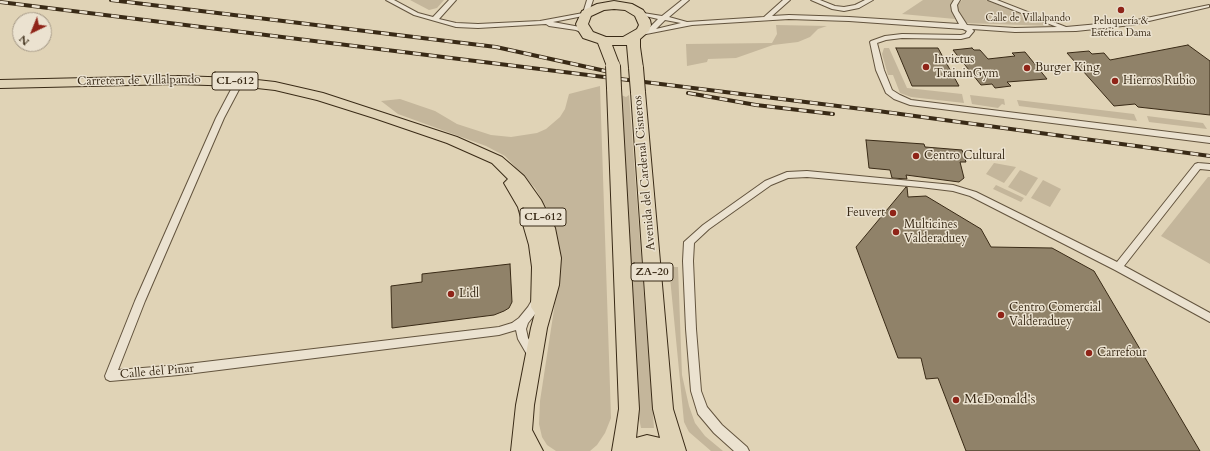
<!DOCTYPE html>
<meta charset="utf-8">
<style>
body{margin:0}
#map{position:relative;width:1210px;height:451px;overflow:hidden;background:#e0d3b6;font-family:Cardo,serif}
canvas{display:block}
.north{position:absolute;left:12px;top:12px;width:40px;height:40px;box-sizing:border-box;background:#ebe2d0;border:1px solid #a49886;border-radius:50%;rotate:223deg;font-size:11px;font-weight:700;line-height:16px;text-align:center;color:#392a16}
.north::after{content:'';display:block;margin:auto;width:14px;height:18px;background:#8f2418;clip-path:polygon(50% 0,100% 100%,50% 72%,0 100%)}
</style>
<div id="map">
<canvas width="1210" height="451"></canvas>
<div class="north">N</div>
</div>
<script>
const g = document.querySelector('canvas').getContext('2d');
g.lineJoin = 'round';
function fill(path, color) { g.fillStyle = color; g.fill(path, 'evenodd'); }
const toPath = rows => new Path2D(rows.map(r => 'M' + r).join(''));
function trace(path, color, width, dash) { g.strokeStyle = color; g.lineWidth = width; g.lineCap = dash ? 'butt' : 'round'; g.setLineDash(dash || []); g.stroke(path); }
function write(font, color, halo, rows, align = 'center') {
  g.font = font + ' Cardo,serif'; g.lineWidth = 3; g.setLineDash([]); g.textBaseline = 'middle'; g.strokeStyle = halo; g.fillStyle = color; for (const [text, x, y, turn = 0] of rows) {
    g.save(); g.translate(x, y); g.rotate((+turn || 0) * Math.PI / 180); g.textAlign = isNaN(turn) ? turn : align; if (halo) g.strokeText(text, 0, 0); g.fillText(text, 0, 0); g.restore();
  }
}
const green = toPath([
 [410,0,444,0,437,8,429,10],
 [923,0,953,0,951,9,955,19,902,14],
 [962,0,986,0,1052,26,964,23,958,11,957,5],
 [776,25,827,26,818,29,810,37,798,42,773,45,736,58,708,59,707,62,687,66,686,44,772,43,777,34],
 [884,48,889,48,907,88,962,94,964,103,911,97,900,93,893,75,888,75,882,54],
 [600,86,611,418,605,433,597,445,590,451,556,451,547,445,542,437,539,424,540,401,560,270,560,253,556,234,548,210,535,188,505,156,486,146,398,114,381,101,400,99,435,111,457,124,491,135,511,137,537,133,546,129,560,117,565,109,569,94],
 [621,95,626,97,629,95,654,428,641,428,639,418],
 [970,95,1004,99,1005,105,1002,104,998,108,972,104],
 [1017,100,1134,114,1137,121,1019,106],
 [1147,116,1203,123,1207,129,1149,122],
 [994,163,1016,167,1004,183,986,174],
 [1020,170,1038,178,1026,196,1008,187],
 [1208,177,1210,177,1210,264,1161,236],
 [1043,180,1061,189,1050,207,1031,198],
 [996,185,1024,198,1021,202,993,189],
 [669,267,678,267,682,375,689,406,695,423,705,436,723,451,711,451,689,432,684,422]
]);
const building = toPath([
 [1188,45,1210,61,1210,115,1138,107,1135,104,1114,106,1067,53,1089,51,1092,54,1104,53,1110,60,1188,45],
 [896,48,938,48,959,86,912,86,896,48],
 [972,48,974,50,980,50,988,59,1015,56,1012,53,1025,52,1047,79,1007,82,1011,86,995,88,992,84,981,85,953,50,972,48],
 [866,140,924,144,925,147,962,150,966,162,960,162,964,178,959,182,906,175,907,179,892,178,890,170,869,168,866,140],
 [906,187,907,187,908,197,926,196,981,229,991,247,1052,248,1094,271,1200,451,966,451,938,378,926,379,921,358,898,358,856,247,906,187],
 [510,264,512,302,509,308,504,311,494,315,392,328,391,286,422,282,422,274,510,264]
]);
const street = toPath([
 [386,0,394,0,418,13,433,17,449,0,456,0,439,19,456,23,478,24,540,21,583,13,587,0,593,0,588,15,553,22,580,27,589,32,590,33,587,35,576,30,549,26,546,24,478,28,456,27,414,15,386,0],
 [682,0,689,0,669,17,687,22,764,17,783,0,790,0,772,16,789,15,849,17,959,24,952,11,951,5,954,0,960,0,957,5,958,11,967,25,1015,28,1057,27,988,0,997,0,1066,27,1132,21,1209,5,1209,7,1132,25,1076,31,1015,32,972,29,974,31,969,37,961,39,902,38,886,40,877,43,884,70,892,90,900,95,911,100,1210,137,1210,143,910,105,894,99,886,93,876,70,870,42,871,41,885,36,902,34,961,35,965,34,967,31,963,29,849,21,789,19,692,25,636,36,636,34,646,31,658,19,637,14,637,12,662,16,682,0],
 [665,20,681,23,656,29,665,20],
 [811,0,820,0,835,6,844,7,855,5,865,0,873,0,859,8,844,11,832,9,811,0],
 [236,80,242,80,243,82,224,118,145,301,118,370,179,365,499,327,512,323,519,318,528,307,535,295,538,294,541,295,543,298,536,313,528,323,526,329,528,338,538,355,537,358,533,360,529,358,518,339,516,330,499,335,179,375,110,381,106,379,105,376,135,301,216,118,236,80],
 [1198,163,1210,164,1210,170,1200,169,1124,266,1210,313,1210,322,1115,270,970,196,953,191,920,187,807,177,788,178,771,185,709,229,694,243,693,261,696,329,701,391,707,407,722,425,747,447,749,451,734,451,714,433,698,414,691,391,686,329,683,261,684,242,703,225,765,181,787,172,807,171,953,185,976,192,1117,262,1195,164,1198,163]
]);
const primary = toPath([
 [177,76,239,78,275,82,323,93,457,137,502,157,524,176,541,200,555,228,561,258,559,285,547,328,534,405,532,430,543,451,511,451,516,405,531,328,535,313,531,307,532,267,529,245,518,207,504,183,508,179,492,163,447,143,374,118,317,100,275,90,239,86,177,84,0,88,0,80,177,76]
]);
const highway = toPath([
 [614,1,632,4,643,10,650,20,651,25,649,31,640,39,640,47,643,68,641,71,636,72,631,71,629,68,627,45,612,45,620,66,618,69,613,70,608,69,598,43,583,38,578,30,576,24,582,11,597,4,614,1],
 [614,9,625,10,635,16,639,25,637,29,623,37,606,37,593,32,588,24,591,16,604,10,614,9],
 [614,83,619,85,621,88,639,409,636,438,647,435,660,438,653,409,631,92,633,89,638,87,643,89,645,92,673,409,686,451,612,451,619,409,607,88,609,85,614,83]
]);
const rail = toPath([
 [111,0,496,47,610,72],
 [0,2,878,111,1210,156],
 [688,93,756,105,833,114]
]);
const highwayBridge = toPath([
 [613,66,614,88],
 [636,68,638,92]
]);
const markers = [
 [1121,10,4,"#8f2418"],
 [926,67,4,"#8f2418"],
 [1027,68,4,"#8f2418"],
 [1115,81,4,"#8f2418"],
 [916,156,4,"#8f2418"],
 [893,213,4,"#8f2418"],
 [896,232,4,"#8f2418"],
 [451,294,4,"#8f2418"],
 [1001,315,4,"#8f2418"],
 [1089,353,4,"#8f2418"],
 [956,400,4,"#8f2418"]
];
const farStreetnames = [
 ["Calle de Villalpando",1028,19]
];
const farPoinames = [
 ["Peluquería &",1121,22],
 ["Estética Dama",1121,34]
];
const shields = [
 [235,81,46],
 [543,217,46],
 [652,272,42]
];
const shieldNames = [
 ["CL-612",235,81],
 ["CL-612",543,217],
 ["ZA-20",652,272]
];
const poiNames = [
 ["Invictus",934,60],
 ["TraininGym",934,74],
 ["Burger King",1035,68],
 ["Hierros Rubio",1123,81],
 ["Centro Cultural",924,156],
 ["Feuvert",885,213,"right"],
 ["Multicines",904,225],
 ["Valderaduey",904,239],
 ["Lidl",459,294],
 ["Centro Comercial",1009,308],
 ["Valderaduey",1009,322],
 ["Carrefour",1097,353]
];
const streetNames = [
 ["Carretera de Villalpando",139,81,-1],
 ["Avenida del Cardenal Cisneros",645,173,-95],
 ["Calle del Pinar",157,372,-5]
];
const nearPoinames = [
 ["McDonald's",964,400]
];
fill(green, '#c4b69b');
fill(building, '#908269');
trace(building, '#392a16', 1);
trace(street, '#63543e', 2);
trace(primary, '#392a16', 2);
trace(highway, '#392a16', 2);
fill(street, '#ebe2d0');
fill(primary, '#e0d3b6');
fill(highway, '#e0d3b6');
trace(rail, '#392a16', 4);
trace(rail, '#ebe2d0', 2.5, [8]);
trace(highwayBridge, '#392a16', 16, []);
trace(highwayBridge, '#e0d3b6', 14);
for (const [x, y, r, color] of markers) { const dot = new Path2D(); dot.arc(x, y, r, 0, 2 * Math.PI); g.fillStyle = color; g.fill(dot); trace(dot, '#ebe2d0', 1.5); }
write('10px', '#392a16', '#ebe2d0', farStreetnames);
write('10px', '#392a16', '#ebe2d0', farPoinames);
for (const [x, y, w] of shields) { const box = new Path2D(); box.roundRect(x - w / 2, y - 9, w, 18, 3); g.fillStyle = '#ebe2d0'; g.fill(box); trace(box, '#392a16', 1); }
write('bold 11px', '#392a16', null, shieldNames);
write('12px', '#392a16', '#ebe2d0', poiNames, 'left');
write('12px', '#392a16', '#ebe2d0', streetNames);
write('14px', '#392a16', '#ebe2d0', nearPoinames, 'left');
</script>
